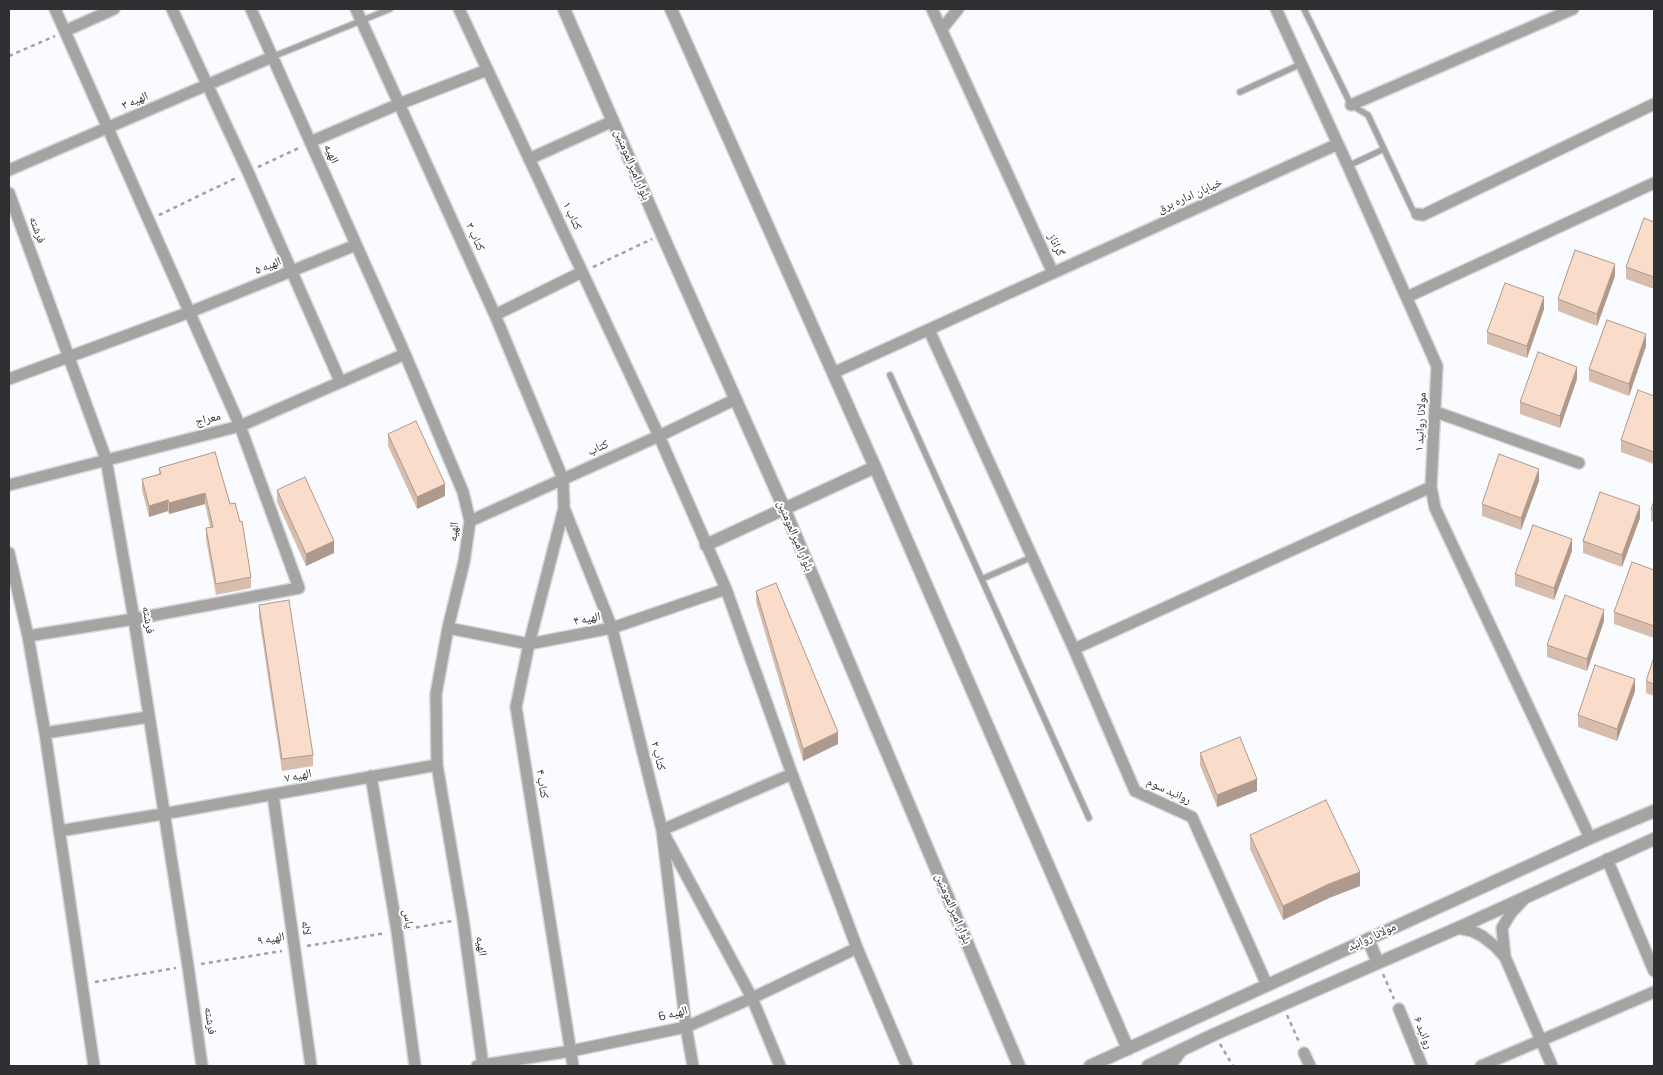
<!DOCTYPE html>
<meta charset="utf-8">
<style>
body{margin:0}
#map{position:relative;width:1663px;height:1075px;overflow:hidden;background:#fafbff;font-family:Manrope,sans-serif}
canvas{display:block}
.frame{position:absolute;inset:0;border:10px solid #2f3032;pointer-events:none}
</style>
<div id="map">
<canvas width="1663" height="1075"></canvas>
<div class="frame"></div>
</div>
<script>
const g = document.querySelector('canvas').getContext('2d');
g.lineJoin = 'round';
const toPath = rows => new Path2D(rows.map(r => 'M' + r).join(''));
function trace(path, color, width, dash) { g.strokeStyle = color; g.lineWidth = width; g.lineCap = dash ? 'butt' : 'round'; g.setLineDash(dash || []); g.stroke(path); }
function fill(path, color) { g.fillStyle = color; g.fill(path, 'evenodd'); }
function write(font, color, halo, rows, align = 'center') {
  g.font = font + ' Manrope,"Noto Naskh Arabic",sans-serif'; g.lineWidth = 4; g.setLineDash([]); g.textBaseline = 'middle'; g.strokeStyle = halo; g.fillStyle = color; for (const [text, x, y, turn = 0] of rows) {
    g.save(); g.translate(x, y); g.rotate((+turn || 0) * Math.PI / 180); g.textAlign = isNaN(turn) ? turn : align; if (halo) g.strokeText(text, 0, 0); g.fillText(text, 0, 0); g.restore();
  }
}
const path = toPath([
 [9,56,55,36],
 [258,167,299,148],
 [159,215,238,177],
 [593,267,652,239],
 [408,929,452,921],
 [307,946,386,933],
 [201,964,282,951],
 [1383,974,1394,999],
 [95,982,176,968],
 [1287,1015,1299,1042],
 [1220,1044,1233,1066]
]);
const service = toPath([
 [1304,9,1351,105,1368,115,1413,211,1417,214],
 [272,57,390,9],
 [1240,92,1301,64],
 [1348,166,1384,149],
 [890,375,1089,818],
 [982,579,1032,557]
]);
const minor = toPath([
 [172,9,248,172,340,381],
 [251,9,405,354,463,492,470,521,464,562,448,628,436,694,437,765,463,919,483,1066],
 [356,9,495,315,563,479,564,508,529,644,516,707,573,1066],
 [459,9,659,436,726,589,792,774,857,948,907,1066],
 [1276,9,1348,166,1437,366,1431,487,1435,508,1590,838],
 [942,29,958,9],
 [65,31,114,9],
 [1351,105,1573,9],
 [310,142,399,104,487,70],
 [529,159,613,121],
 [9,170,272,57],
 [9,193,106,459,134,619,188,966,202,1066],
 [1417,214,1423,215,1654,104],
 [1053,273,1338,144],
 [1407,297,1654,183],
 [495,315,582,272],
 [929,330,1074,649,1135,791,1192,817,1267,985],
 [833,373,1053,273,932,9],
 [9,379,190,312,356,245],
 [1436,412,1579,463],
 [9,485,240,426,405,354],
 [564,508,612,628,662,830,752,998,780,1066],
 [470,521,659,436,736,399],
 [9,553,28,636,45,733,94,1066],
 [448,628,529,644,612,628,726,589],
 [28,636,134,619,299,588,240,426,55,9],
 [1074,649,1431,487],
 [45,733,148,717],
 [371,776,397,931,415,1066],
 [273,795,311,1066],
 [59,831,163,814,437,765],
 [1607,859,1654,971],
 [1525,898,1511,913,1502,928,1505,957,1552,1066],
 [1458,928,1472,931,1482,936,1496,947,1505,957],
 [1399,1009,1422,1066],
 [1304,1053,1310,1066],
 [477,1066,571,1051,686,1027,752,998,857,948],
 [693,1066,686,1027,662,830,792,774],
 [1170,1066,1182,1050],
 [1481,1066,1654,992]
]);
const tertiary = toPath([
 [564,9,662,234,784,508,1019,1066],
 [671,9,875,467,1128,1049],
 [706,545,875,467],
 [1368,939,1378,963],
 [1090,1066,1590,838,1654,811],
 [1148,1066,1215,1034,1458,928,1654,839]
]);
const wall = toPath([
 [1654,222,1654,289,1626,279,1626,267],
 [1615,276,1597,326,1558,311,1558,299],
 [1544,309,1527,358,1487,344,1487,332],
 [1646,346,1629,396,1589,381,1589,369],
 [1577,379,1560,428,1520,414,1520,402],
 [1654,396,1654,464,1621,452,1621,440],
 [388,434,445,496,417,509,388,446],
 [215,452,251,577,251,588,216,595,206,539,206,528,210,527,205,504,169,514,168,511,149,517,142,490,142,479,159,474,159,468],
 [1539,481,1521,530,1482,516,1482,504],
 [277,490,334,553,306,566,277,502],
 [1654,501,1654,522,1651,521,1651,509],
 [1640,518,1622,567,1583,553,1583,541],
 [1572,551,1554,600,1515,586,1515,574],
 [1654,570,1654,638,1614,624,1614,612],
 [756,591,838,744,803,761,756,602],
 [259,605,313,755,313,766,282,771,259,617],
 [1604,621,1587,671,1547,657,1547,645],
 [1654,657,1654,696,1646,693,1646,681],
 [1635,691,1617,741,1578,727,1578,715],
 [1200,753,1257,791,1217,807,1200,765],
 [1250,835,1360,886,1329,898,1283,920,1250,849]
]);
const shadedWall = toPath([
 [1615,264,1615,276,1597,326,1597,314],
 [1544,297,1544,309,1527,358,1527,346],
 [1646,334,1646,346,1629,396,1629,384],
 [1577,367,1577,379,1560,428,1560,416],
 [1539,469,1539,481,1521,530,1521,518],
 [445,484,445,496,417,509,417,497],
 [205,493,205,504,169,514,169,503],
 [168,500,168,511,149,517,149,506],
 [1640,506,1640,518,1622,567,1622,555],
 [1572,539,1572,551,1554,600,1554,588],
 [334,541,334,553,306,566,306,554],
 [1604,610,1604,621,1587,671,1587,659],
 [1635,679,1635,691,1617,741,1617,729],
 [838,732,838,744,803,761,803,749],
 [1257,779,1257,791,1217,807,1217,795],
 [1360,872,1360,886,1329,898,1283,920,1283,906,1329,884]
]);
const building = toPath([
 [1644,218,1654,222,1654,277,1626,267,1644,218],
 [1575,250,1615,264,1597,314,1558,299,1575,250],
 [1505,283,1544,297,1527,346,1487,332,1505,283],
 [1607,320,1646,334,1629,384,1589,369,1607,320],
 [1538,352,1577,367,1560,416,1520,402,1538,352],
 [1638,390,1654,396,1654,452,1621,440,1638,390],
 [416,421,445,484,417,497,388,434,416,421],
 [215,452,230,504,235,503,240,522,242,521,251,577,216,584,206,528,213,527,205,493,169,503,168,500,149,506,142,479,161,474,159,468,215,452],
 [1499,454,1539,469,1521,518,1482,504,1499,454],
 [305,477,334,541,306,554,277,490,305,477],
 [1600,492,1640,506,1622,555,1583,541,1600,492],
 [1654,501,1654,510,1651,509,1654,501],
 [1533,525,1572,539,1554,588,1515,574,1533,525],
 [1632,562,1654,570,1654,626,1614,612,1632,562],
 [776,583,838,732,803,749,756,591,776,583],
 [1565,595,1604,610,1587,659,1547,645,1565,595],
 [289,600,313,755,282,759,259,605,289,600],
 [1654,657,1654,684,1646,681,1654,657],
 [1595,665,1635,679,1617,729,1578,715,1595,665],
 [1240,737,1257,779,1217,795,1200,753,1240,737],
 [1326,800,1360,872,1329,884,1283,906,1250,835,1326,800]
]);
const streetNames = [
 ["الهیه ۳",135,101,-23],
 ["الهیه",331,154,66],
 ["بلوار امیرالمومنین",632,165,67],
 ["خیابان اداره برق",1190,196,-24],
 ["کتاب ۱",572,216,65],
 ["فرشته",37,230,70],
 ["کتاب ۳",475,237,65],
 ["گراناز",1056,245,65],
 ["الهیه ۵",268,266,-22],
 ["معراج",208,419,-14],
 ["مولانا روانبد ۱",1421,422,-87],
 ["کتاب",598,448,-24],
 ["الهیه",454,532,-85],
 ["بلوار امیرالمومنین",795,536,67],
 ["الهیه ۴",587,619,-11],
 ["فرشته",148,620,81],
 ["کتاب ۲",658,756,76],
 ["الهیه ۷",298,776,-11],
 ["کتاب ۴",542,784,81],
 ["روانبد سوم",1169,791,25],
 ["بلوار امیرالمومنین",953,909,67],
 ["یاس",408,919,81],
 ["لاله",306,928,82],
 ["مولانا روانبد",1372,937,-25],
 ["الهیه ۹",271,939,-10],
 ["الهیه",481,946,82],
 ["الهیه 6",673,1014,-15],
 ["فرشته",210,1021,82],
 ["روانبد ۶",1423,1033,68]
];
trace(service, '#d5d6da', 8);
trace(minor, '#d5d6da', 14);
trace(tertiary, '#d5d6da', 15);
trace(path, '#a0a1a5', 2.5, [4, 4]);
trace(service, '#a6a3a3', 5.5);
trace(minor, '#a6a3a3', 11);
trace(tertiary, '#a6a3a3', 12);
fill(wall, '#d6bdad');
fill(shadedWall, '#ae9a8d');
fill(building, '#f9dcc9');
trace(building, '#ae9a8d', 1);
write('12px', '#2f3032', '#fff', streetNames);
</script>
